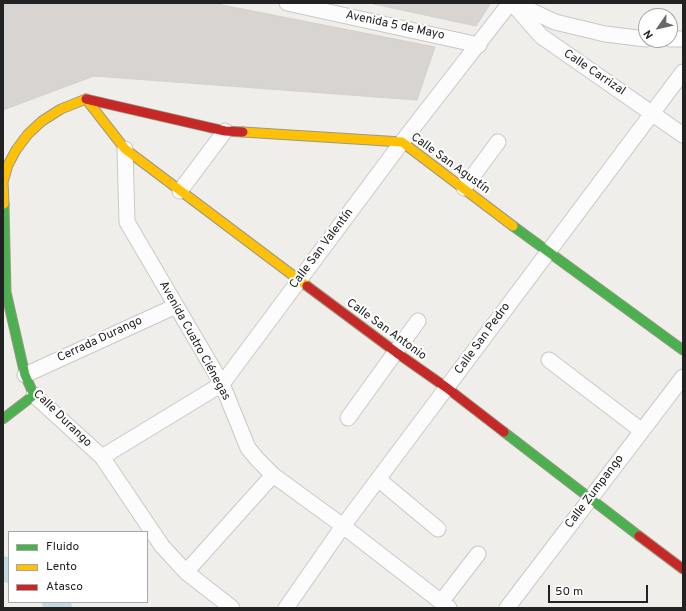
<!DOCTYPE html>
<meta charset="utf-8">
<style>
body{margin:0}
#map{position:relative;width:686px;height:611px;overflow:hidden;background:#f0eeeb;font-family:Overpass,sans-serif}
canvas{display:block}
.frame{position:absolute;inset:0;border:4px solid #222;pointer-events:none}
.legend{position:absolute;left:8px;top:531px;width:140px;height:72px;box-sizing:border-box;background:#fff;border:1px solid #a7a7a7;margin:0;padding:5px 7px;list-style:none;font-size:12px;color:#222}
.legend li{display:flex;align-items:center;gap:8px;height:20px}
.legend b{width:20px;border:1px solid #a7a7a7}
.north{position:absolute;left:638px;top:8px;width:40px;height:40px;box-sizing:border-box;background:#fff;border:1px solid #a7a7a7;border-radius:50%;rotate:236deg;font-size:11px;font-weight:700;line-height:16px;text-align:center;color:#222}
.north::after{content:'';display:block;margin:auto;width:14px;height:18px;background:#6a6968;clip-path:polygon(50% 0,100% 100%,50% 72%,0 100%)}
.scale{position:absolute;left:548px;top:585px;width:100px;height:18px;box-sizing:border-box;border:2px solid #222;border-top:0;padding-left:5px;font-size:12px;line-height:14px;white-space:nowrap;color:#222;-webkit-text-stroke:3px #fff;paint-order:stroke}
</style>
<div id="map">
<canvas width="686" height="611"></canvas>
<div class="frame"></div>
<ul class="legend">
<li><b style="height:5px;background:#4caf50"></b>Fluido</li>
<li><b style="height:5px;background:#ffc107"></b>Lento</li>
<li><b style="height:5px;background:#c62828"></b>Atasco</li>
</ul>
<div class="north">N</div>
<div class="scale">50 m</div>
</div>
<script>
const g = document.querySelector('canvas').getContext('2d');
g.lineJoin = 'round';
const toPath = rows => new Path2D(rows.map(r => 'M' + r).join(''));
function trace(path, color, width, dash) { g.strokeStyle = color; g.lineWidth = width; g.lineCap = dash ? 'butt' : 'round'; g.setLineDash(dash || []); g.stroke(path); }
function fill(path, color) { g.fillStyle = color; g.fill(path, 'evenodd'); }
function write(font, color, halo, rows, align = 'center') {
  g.font = font + ' Overpass,sans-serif'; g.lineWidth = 4; g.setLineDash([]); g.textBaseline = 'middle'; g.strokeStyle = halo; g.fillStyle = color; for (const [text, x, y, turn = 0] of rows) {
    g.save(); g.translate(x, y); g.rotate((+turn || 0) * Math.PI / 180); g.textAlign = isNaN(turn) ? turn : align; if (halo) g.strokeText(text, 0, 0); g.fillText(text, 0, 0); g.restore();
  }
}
const river = toPath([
 [3,568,9,571],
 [54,602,60,608]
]);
const building = toPath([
 [3,3,212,3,435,47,417,100,94,76,3,110,3,3],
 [369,3,491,3,476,26,369,3]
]);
const street = toPath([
 [287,3,479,45],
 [512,3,541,36,683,135],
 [517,4,555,22,605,34,646,39],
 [670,39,683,39],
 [125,149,127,222,222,384,248,448,258,460,273,475,343,526,449,608],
 [464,188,498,142],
 [180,191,225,131],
 [549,360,642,431],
 [25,375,176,306],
 [34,395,102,457,162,546,186,572,232,608],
 [348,418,418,321],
 [102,457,222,384,402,142,510,3],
 [378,479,438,529],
 [186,572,273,475],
 [441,602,478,554],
 [286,608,343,526,683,72],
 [507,608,683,377]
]);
const fast = toPath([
 [513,226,683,350],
 [3,419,34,395,25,375,6,292,4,204],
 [504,432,639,536]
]);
const slow = toPath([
 [86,99,125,149,307,286],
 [243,132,402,142,513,226],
 [4,204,3,182,8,165,16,150,28,134,42,121,61,109,86,99]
]);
const jam = toPath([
 [86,99,225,131,243,132],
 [307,286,397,353,447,388,504,432],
 [639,536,683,569]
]);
const streetNames = [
 ["Avenida 5 de Mayo",395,26,12],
 ["Calle Carrizal",594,73,34],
 ["Calle San Agustín",450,164,36],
 ["Calle San Valentín",322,249,-53],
 ["Calle San Antonio",386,330,36],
 ["Calle San Pedro",483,339,-54],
 ["Cerrada Durango",100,340,-25],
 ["Avenida Cuatro Ciénegas",194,341,61],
 ["Calle Durango",62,419,44],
 ["Calle Zumpango",595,492,-53]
];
trace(river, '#bfdbe3', 24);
fill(building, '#d7d4d2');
trace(building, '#d3d0cc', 1);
trace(street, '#c9c8c7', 17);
trace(fast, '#999a82', 11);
trace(slow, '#999a82', 11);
trace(jam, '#999a82', 11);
trace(street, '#fdfcfc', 15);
trace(fast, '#4caf50', 9);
trace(slow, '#ffc107', 9);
trace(jam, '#c62828', 9);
write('12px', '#222', '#fff', streetNames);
</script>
